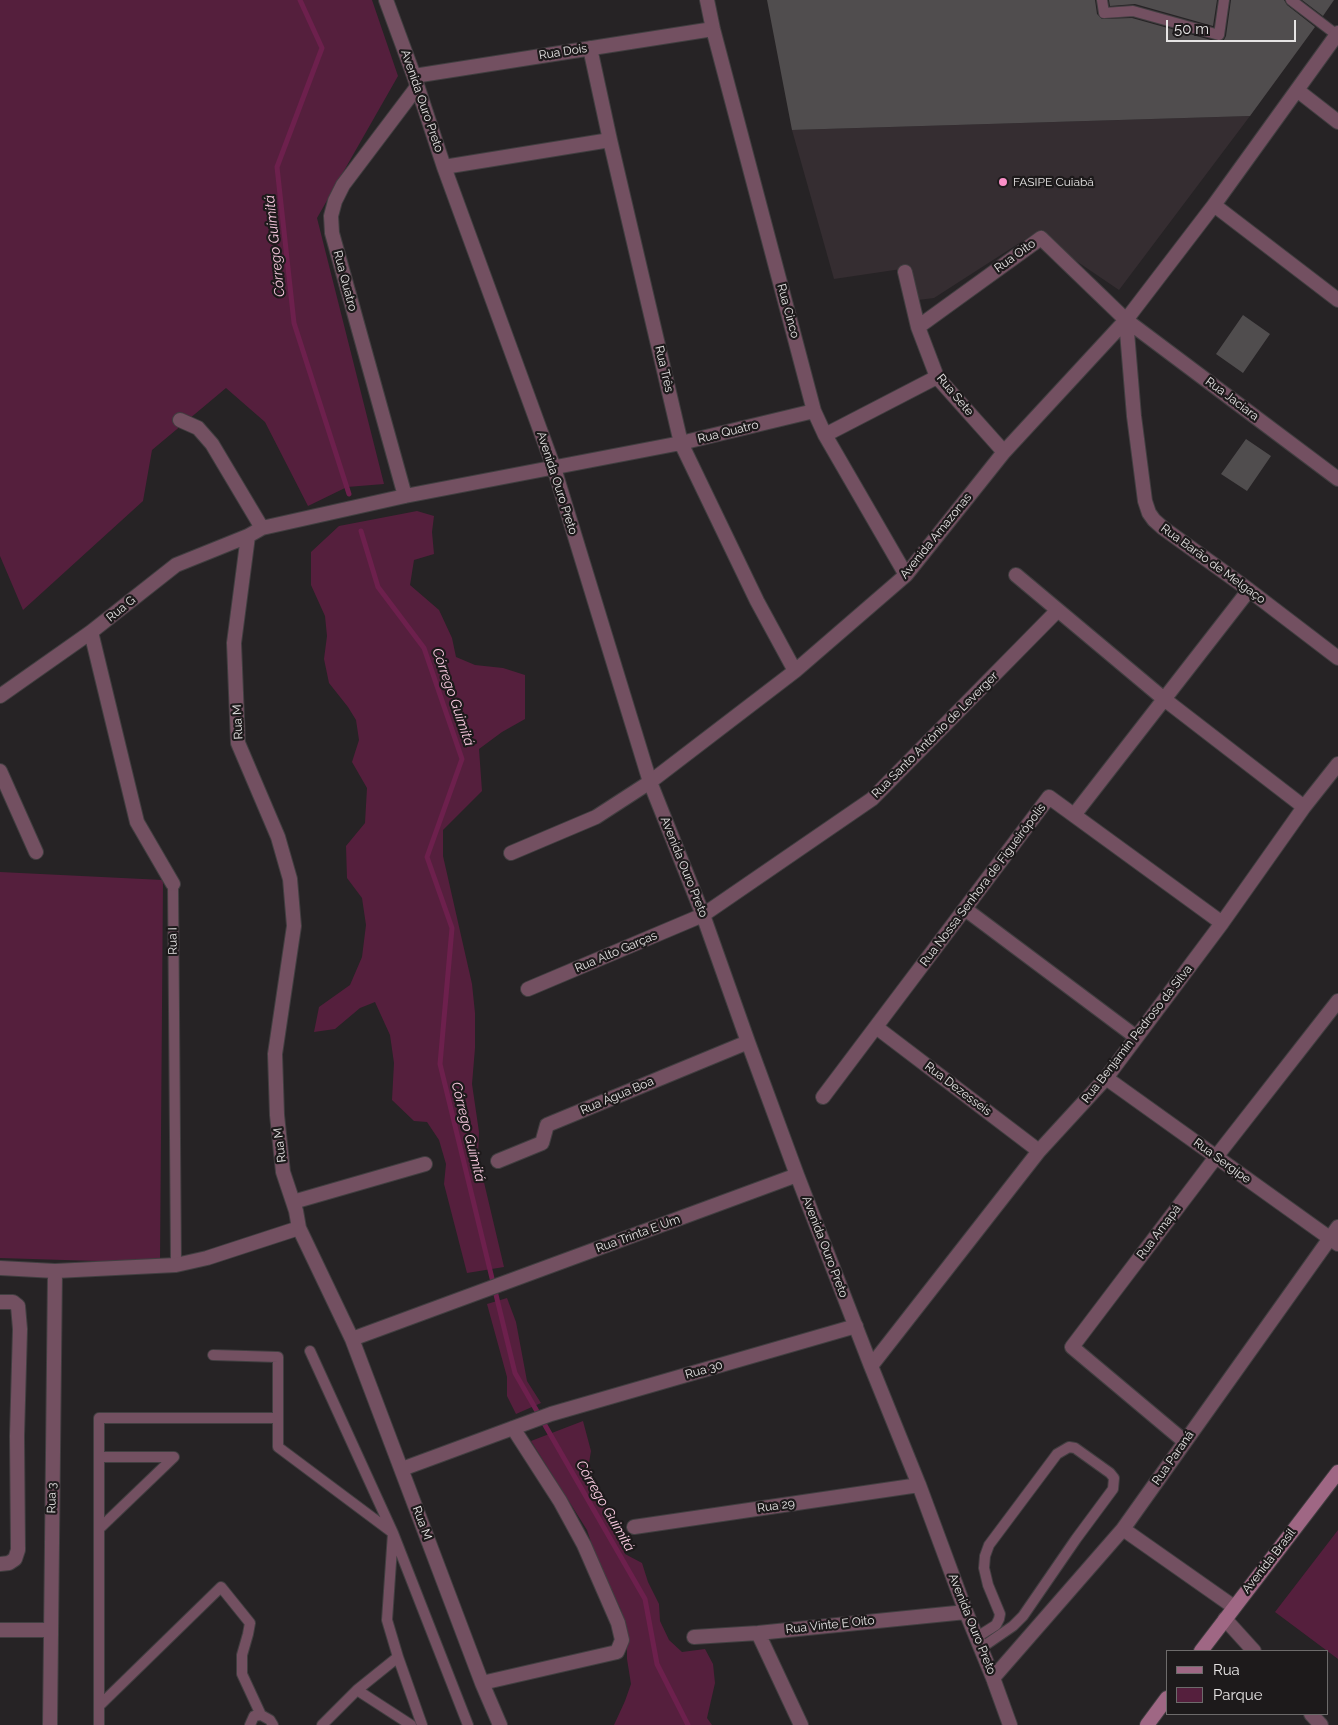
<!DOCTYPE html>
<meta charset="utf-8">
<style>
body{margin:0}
#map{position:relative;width:1338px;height:1725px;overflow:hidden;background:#262325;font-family:Raleway,sans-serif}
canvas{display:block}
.legend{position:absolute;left:1166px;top:1650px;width:162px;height:65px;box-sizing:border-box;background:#1d1a1b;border:1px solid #6d6b6b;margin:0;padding:6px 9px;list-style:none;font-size:15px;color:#e6e4e4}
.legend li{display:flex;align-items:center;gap:10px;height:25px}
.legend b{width:25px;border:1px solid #6d6b6b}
.scale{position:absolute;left:1166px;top:20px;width:130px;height:22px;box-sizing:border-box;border:2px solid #e6e4e4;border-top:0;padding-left:6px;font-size:15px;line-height:18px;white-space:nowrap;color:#e6e4e4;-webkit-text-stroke:4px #1d1a1b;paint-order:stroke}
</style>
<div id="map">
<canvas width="1338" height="1725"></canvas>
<ul class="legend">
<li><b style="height:6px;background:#9f6784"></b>Rua</li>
<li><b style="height:14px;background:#551f3d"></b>Parque</li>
</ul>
<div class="scale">50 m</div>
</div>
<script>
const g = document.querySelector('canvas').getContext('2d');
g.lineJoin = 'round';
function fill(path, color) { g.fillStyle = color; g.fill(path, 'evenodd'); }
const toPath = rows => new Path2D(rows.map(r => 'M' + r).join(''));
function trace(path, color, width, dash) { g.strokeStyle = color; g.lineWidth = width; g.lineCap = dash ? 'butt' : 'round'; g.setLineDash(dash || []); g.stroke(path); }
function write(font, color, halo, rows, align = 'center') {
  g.font = font + ' Raleway,sans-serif'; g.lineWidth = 4.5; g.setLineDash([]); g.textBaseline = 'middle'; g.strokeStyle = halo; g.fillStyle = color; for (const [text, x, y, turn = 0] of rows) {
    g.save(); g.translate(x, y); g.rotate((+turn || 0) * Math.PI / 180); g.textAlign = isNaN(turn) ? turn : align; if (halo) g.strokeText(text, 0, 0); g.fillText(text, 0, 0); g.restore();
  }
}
const built = toPath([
 [1250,116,1119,290,1035,233,934,298,918,300,908,268,834,279,792,130]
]);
const green = toPath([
 [0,0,372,0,398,76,317,218,384,484,347,487,308,506,265,422,226,388,152,450,143,501,23,610,0,556],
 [417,511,434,516,432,532,434,554,414,560,410,585,439,610,452,638,456,657,475,665,503,668,525,675,525,719,502,732,479,749,482,791,443,830,443,856,472,984,475,1013,475,1048,472,1084,479,1132,478,1157,504,1267,467,1273,444,1184,446,1164,439,1140,427,1122,414,1121,392,1100,394,1063,390,1035,375,1002,360,1008,335,1029,314,1032,319,1007,350,985,362,957,366,925,362,898,347,878,346,846,365,823,367,788,352,762,359,740,356,720,348,707,329,683,324,659,327,636,325,616,311,585,311,552,339,526],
 [0,872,163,880,160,1263,0,1258],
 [507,1298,516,1322,527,1381,541,1403,516,1414,507,1396,507,1377,487,1304],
 [583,1421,591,1451,589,1463,593,1479,602,1494,617,1528,625,1554,642,1563,648,1582,659,1604,660,1621,669,1640,682,1652,705,1649,713,1664,715,1683,707,1718,712,1725,614,1725,625,1701,631,1684,627,1659,627,1638,621,1610,598,1563,587,1530,531,1441],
 [1338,1530,1338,1659,1275,1612]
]);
const stream = toPath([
 [300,0,322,48,277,167,294,323,349,494],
 [361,531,378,587,424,648,462,759,427,857,452,928,440,1064,515,1373,645,1599,657,1664,688,1725]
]);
const building = toPath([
 [767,0,1095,0,1097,14,1102,19,1132,18,1218,42,1224,40,1226,36,1231,0,1284,0,1287,5,1315,27,1250,116,792,130],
 [1109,0,1217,0,1213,26,1135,4,1110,6],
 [1302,0,1334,0,1323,16],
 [1243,315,1270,334,1243,373,1216,354],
 [1246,439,1271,456,1247,491,1221,474]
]);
const service = toPath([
 [1102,0,1104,13,1133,11,1219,35,1224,0],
 [1291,0,1337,35],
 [173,884,176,1265],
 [310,1351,393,1533,468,1725],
 [213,1355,278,1357,278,1447,393,1533,387,1620,398,1657,357,1690,322,1725],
 [100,1457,174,1457,100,1528],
 [977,1637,996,1625,999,1619,1000,1614,988,1585,984,1568,985,1556,989,1545,1057,1454,1069,1447,1075,1448,1110,1473,1114,1478,1113,1489,1076,1539,1023,1616,1013,1626,981,1648],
 [398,1657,422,1725],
 [357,1690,411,1725],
 [99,1706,221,1587,250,1623,248,1634,242,1655,242,1674,261,1715,270,1720,273,1725],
 [99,1725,99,1418,278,1418],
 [250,1725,254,1716,261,1715]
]);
const minor = toPath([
 [386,0,414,76,444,167,554,468,650,782,703,915,748,1042,797,1175,871,1366,919,1485,966,1612,993,1678,1010,1725],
 [707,0,713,29,814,411,825,435,906,575],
 [590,48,610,140,681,443,757,601,795,671],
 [414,76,713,29],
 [1297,90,1338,122],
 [444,167,610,140],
 [1214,205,1338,300],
 [905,272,918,327,937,377,1004,452],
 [1126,320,1134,416,1145,501,1149,513,1154,520,1163,528,1249,590,1338,658],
 [918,327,1041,238,1126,320,1338,479],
 [180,420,198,428,212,444,262,528],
 [825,435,937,377],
 [405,496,332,233,331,216,335,201,343,185,417,87],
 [248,536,234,643,238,743,278,837,290,879,294,926,275,1054,277,1115,283,1172,296,1211,299,1228,352,1339,482,1683,500,1725],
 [1016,575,1164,699,1304,807],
 [91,632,137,822,173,884],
 [0,696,91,632,176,565,248,536,262,528,405,496,681,443,814,411],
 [0,771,36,852],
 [1074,815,1249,590],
 [511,853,596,817,650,782,795,671,906,575,1004,452,1126,320,1214,205,1338,33],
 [965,909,1136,1037],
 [528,989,703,915,872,799,1057,611],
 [876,1027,1039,1151],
 [1106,1078,1338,1244],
 [823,1097,1049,797,1222,923],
 [498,1161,542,1143,547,1125,748,1042],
 [293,1202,425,1164],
 [0,1268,55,1271,176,1265,207,1258,299,1228],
 [0,1302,13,1302,18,1306,20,1329,17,1436,18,1550,15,1559,9,1563,0,1564],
 [352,1339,797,1175],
 [871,1366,1039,1151,1106,1078,1222,923,1304,807,1338,764],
 [1184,1441,1072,1347,1216,1157,1338,1001],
 [402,1469,551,1414,856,1326],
 [634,1527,919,1485],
 [1123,1529,1234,1607],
 [1225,1619,1254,1651],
 [0,1630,50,1630],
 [758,1633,801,1725],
 [694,1637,758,1633,966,1612],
 [993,1678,1123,1529,1338,1227],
 [482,1683,617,1652,622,1640,618,1623,584,1545,560,1501,513,1428],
 [1311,1714,1321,1725],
 [50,1725,55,1271]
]);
const secondary = toPath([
 [1201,1651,1338,1472],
 [1147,1725,1167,1698]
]);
const markers = [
 [1003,182,5,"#fa8fc7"]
];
const streetNames = [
 ["Rua Dois",563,52,-9],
 ["Avenida Ouro Preto",422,101,71],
 ["Rua Oito",1015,256,-36],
 ["Rua Quatro",345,281,75],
 ["Rua Cinco",788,311,75],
 ["Rua Três",664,369,77],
 ["Rua Sete",955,395,50],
 ["Rua Jaciara",1232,399,37],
 ["Rua Quatro",728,432,-14],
 ["Avenida Ouro Preto",557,483,72],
 ["Avenida Amazonas",936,536,-51],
 ["Rua Barão de Melgaço",1213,564,36],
 ["Rua G",121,609,-39],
 ["Rua M",238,722,-93],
 ["Rua Santo Antônio de Leverger",935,735,-45],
 ["Avenida Ouro Preto",684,867,68],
 ["Rua Nossa Senhora de Figueirópolis",983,885,-53],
 ["Rua I",173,941,-91],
 ["Rua Alto Garças",616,952,-23],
 ["Rua Benjamin Pedroso da Silva",1137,1034,-52],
 ["Rua Dezesseis",958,1089,37],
 ["Rua Água Boa",617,1096,-23],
 ["Rua M",280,1145,-97],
 ["Rua Sergipe",1222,1161,36],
 ["Rua Amapá",1159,1232,-53],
 ["Rua Trinta E Um",638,1234,-20],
 ["Avenida Ouro Preto",825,1247,69],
 ["Rua 30",704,1370,-16],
 ["Rua Paraná",1173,1458,-55],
 ["Rua 3",52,1498,-89],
 ["Rua 29",776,1506,-8],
 ["Rua M",422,1523,70],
 ["Avenida Brasil",1269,1561,-52],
 ["Avenida Ouro Preto",972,1624,68],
 ["Rua Vinte E Oito",830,1625,-6]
];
const poiNames = [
 ["FASIPE Cuiabá",1013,182]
];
const waterNames = [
 ["Córrego Guimitá",275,246,-96],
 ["Córrego Guimitá",453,697,71],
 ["Córrego Guimitá",468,1132,76],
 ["Córrego Guimitá",605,1506,60]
];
fill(built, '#352d31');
fill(green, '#551f3d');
trace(stream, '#6d204d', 5);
fill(building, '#504d4e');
trace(service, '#413e40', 12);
trace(minor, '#413e40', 16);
trace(secondary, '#413e40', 16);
trace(service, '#735061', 10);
trace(minor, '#735061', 14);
trace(secondary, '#9f6784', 14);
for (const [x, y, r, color] of markers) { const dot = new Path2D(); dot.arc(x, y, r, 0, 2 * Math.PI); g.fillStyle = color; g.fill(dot); trace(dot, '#1d1a1b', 2); }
write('12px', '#e6e4e4', '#1d1a1b', streetNames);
write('12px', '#e6e4e4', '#1d1a1b', poiNames, 'left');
write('italic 14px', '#facbe1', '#1d1a1b', waterNames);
</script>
